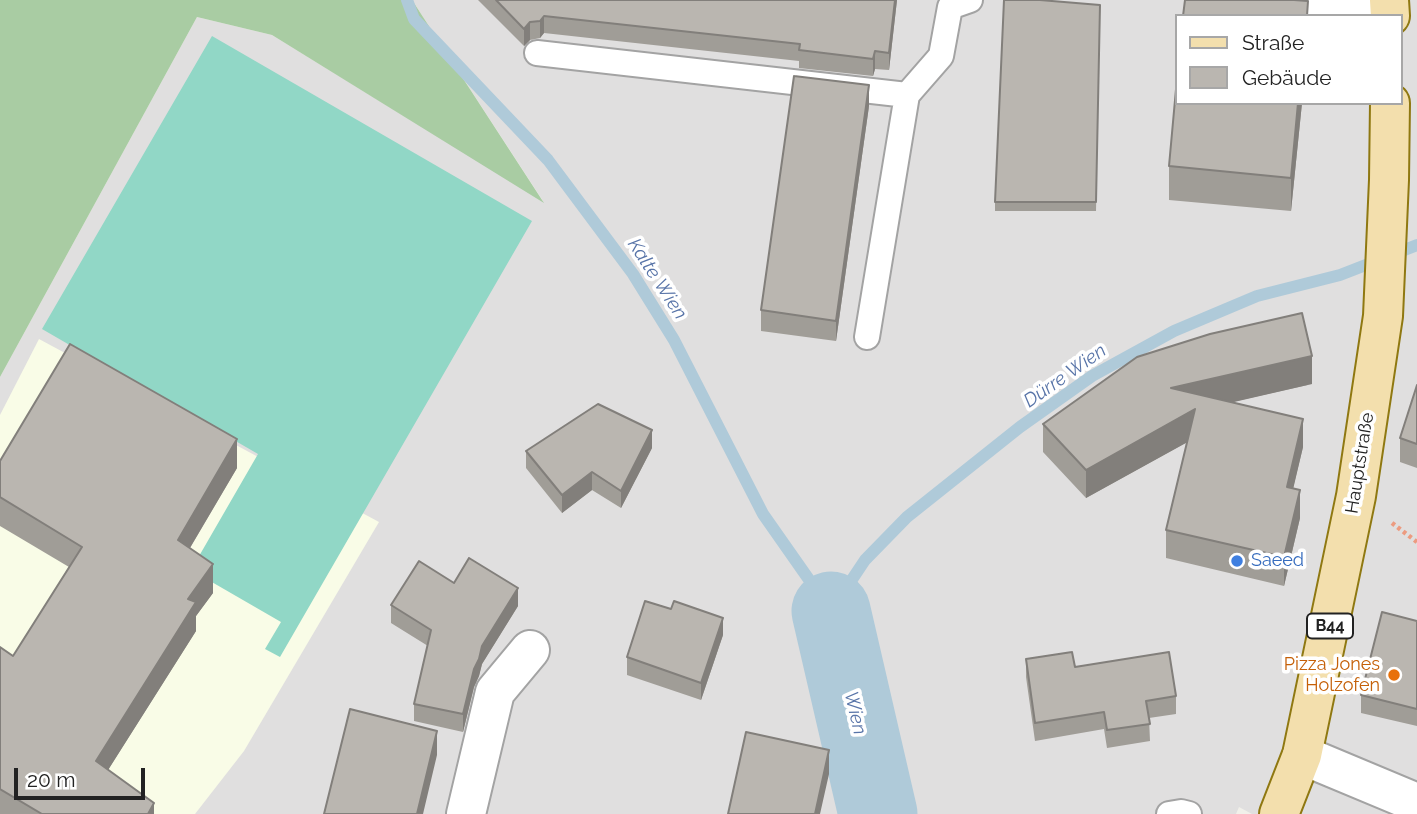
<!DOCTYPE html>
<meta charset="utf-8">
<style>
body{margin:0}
#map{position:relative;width:1417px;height:814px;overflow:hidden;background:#f1f0ea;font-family:Raleway,sans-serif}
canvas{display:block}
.legend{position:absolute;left:1175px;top:14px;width:228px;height:91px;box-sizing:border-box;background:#fff;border:2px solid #a7a7a7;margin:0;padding:9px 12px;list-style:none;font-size:21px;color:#222}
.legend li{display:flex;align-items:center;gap:14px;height:35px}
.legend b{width:35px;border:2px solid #a7a7a7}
.scale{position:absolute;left:14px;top:768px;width:131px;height:32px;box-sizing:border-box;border:4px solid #222;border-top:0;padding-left:9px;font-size:21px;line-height:24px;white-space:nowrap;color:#222;-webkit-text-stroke:5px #fff;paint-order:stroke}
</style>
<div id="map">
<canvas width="1417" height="814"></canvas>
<ul class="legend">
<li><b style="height:9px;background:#f3dfad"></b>Straße</li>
<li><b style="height:19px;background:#bab6b0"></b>Gebäude</li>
</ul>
<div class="scale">20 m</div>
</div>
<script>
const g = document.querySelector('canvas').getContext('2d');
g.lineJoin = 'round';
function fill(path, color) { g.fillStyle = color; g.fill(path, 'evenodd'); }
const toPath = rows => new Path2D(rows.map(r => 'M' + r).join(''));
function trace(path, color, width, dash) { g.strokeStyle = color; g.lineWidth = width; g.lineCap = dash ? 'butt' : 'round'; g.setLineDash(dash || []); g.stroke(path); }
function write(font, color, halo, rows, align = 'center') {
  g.font = font + ' Raleway,sans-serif'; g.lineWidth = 7; g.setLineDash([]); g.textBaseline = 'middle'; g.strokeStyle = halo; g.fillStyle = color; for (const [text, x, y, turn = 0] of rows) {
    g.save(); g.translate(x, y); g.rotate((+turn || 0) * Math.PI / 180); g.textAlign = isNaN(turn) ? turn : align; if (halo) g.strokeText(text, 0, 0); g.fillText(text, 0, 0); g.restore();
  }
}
const residential = toPath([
 [412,0,1417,0,1417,814,1252,814,1239,807,1236,814,0,814,0,377,197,17,272,35,543,201],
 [1177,16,1401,16,1401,103,1177,103]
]);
const education = toPath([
 [39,339,379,522,244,751,195,814,0,814,0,415]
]);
const forest = toPath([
 [0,0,412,0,544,203,272,35,197,17,0,377]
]);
const pitch = toPath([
 [212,36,532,221,280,657,265,649,281,622,191,570,258,454,42,329]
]);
const stream = toPath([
 [407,0,414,19,548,160,633,274,674,340,763,514,831,611,865,560,907,517,1020,427,1092,376,1174,331,1257,296,1340,275,1417,245]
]);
const river = toPath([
 [831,611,878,814]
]);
const path = toPath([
 [1392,523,1417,542]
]);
const service = toPath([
 [1211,0,1389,11],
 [537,53,907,95,941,56,950,7,970,0],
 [867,337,907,95],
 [1169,814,1181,812,1189,814]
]);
const minor = toPath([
 [1302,755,1417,803],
 [466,814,495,692,530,650]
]);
const primary = toPath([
 [1389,0,1390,16],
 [1279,814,1302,755,1356,496,1383,316,1389,180,1390,103]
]);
const wall = toPath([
 [478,0,897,0,889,70,875,69,873,76,799,68,799,61,544,33,540,38,530,40,524,46],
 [1100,5,1096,211,995,211,995,202],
 [1302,103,1291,211,1169,200,1169,166],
 [869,106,836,341,761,331,761,310],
 [1312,384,1232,402,1303,447,1293,488,1300,518,1284,586,1166,558,1166,530,1187,442,1086,498,1043,452,1043,424],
 [1417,385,1417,468,1400,462,1400,438],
 [652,448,621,508,592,490,562,513,526,468,526,451],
 [0,461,237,468,190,548,213,593,196,616,196,631,108,770,154,814,0,814,0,647,13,656,69,567,0,526],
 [454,583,518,606,482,664,479,676,474,687,463,732,414,721,414,704,428,646,391,623,391,605],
 [1417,621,1417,726,1361,713,1361,695],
 [723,635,701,700,627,675,627,657],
 [1026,659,1075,667,1176,696,1176,714,1149,718,1150,741,1107,748,1104,729,1035,741,1026,677]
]);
const shadedWall = toPath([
 [895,0,897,0,889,70,889,53],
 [544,16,544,33,540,38,540,21],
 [530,22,530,40,524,46,524,29],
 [875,51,875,69,873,76,873,59],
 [869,85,869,106,836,341,836,321],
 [1298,103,1302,103,1291,211,1291,178],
 [1312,356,1312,384,1195,411,1195,438,1086,498,1086,470,1171,388],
 [1303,419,1303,447,1287,515,1287,487],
 [652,430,652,448,621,508,621,491],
 [237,439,237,468,178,568,178,540],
 [592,472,592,490,562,513,562,495],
 [1300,490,1300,518,1284,586,1284,557],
 [213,564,213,593,196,616,196,631,96,789,96,761,188,599],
 [518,588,518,606,482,664,479,676,474,687,463,732,463,714,474,669,482,646],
 [723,618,723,635,701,700,701,683],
 [437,731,437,755,423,814,417,814],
 [829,750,829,774,820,814,815,814],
 [154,803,154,814,148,814]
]);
const building = toPath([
 [496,0,895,0,889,53,875,51,873,59,799,50,800,44,544,16,540,21,530,22,524,29,496,0],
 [1004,0,1040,0,1100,5,1096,202,995,202,1004,0],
 [1185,0,1294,0,1308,1,1307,16,1183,16,1185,0],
 [794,76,869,85,836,321,761,310,794,76],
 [1177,78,1177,103,1298,103,1291,178,1169,166,1177,78],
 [1302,313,1312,356,1171,388,1303,419,1287,487,1300,490,1284,557,1166,530,1195,409,1086,470,1043,424,1137,357,1210,334,1302,313],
 [70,344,237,439,178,540,213,564,188,599,196,602,96,761,154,803,148,814,42,814,0,789,0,647,13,656,82,547,0,497,0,461,70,344],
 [1417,385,1417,444,1400,438,1417,385],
 [598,404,652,430,621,491,592,472,562,495,526,451,598,404],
 [469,558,518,588,482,646,479,659,474,669,463,714,414,704,431,630,391,605,419,561,454,583,469,558],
 [645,601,671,609,674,601,723,618,701,683,627,657,645,601],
 [1382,612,1417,621,1417,709,1361,695,1382,612],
 [1072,652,1075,667,1169,652,1176,696,1146,701,1150,724,1107,730,1104,712,1035,723,1026,659,1072,652],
 [350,709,437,731,417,814,324,814,350,709],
 [746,732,829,750,815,814,728,814,746,732]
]);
const markers = [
 [1237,561,7,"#3f7fe0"],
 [1394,675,7,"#e8710a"]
];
const shields = [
 [1330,626,46]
];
const shieldNames = [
 ["B44",1330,626]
];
const streetNames = [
 ["Hauptstraße",1360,463,-81]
];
const shopNames = [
 ["Saeed",1251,561]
];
const foodNames = [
 ["Pizza Jones",1380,665],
 ["Holzofen",1380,686]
];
const waterNames = [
 ["Kalte Wien",657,279,57],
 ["Dürre Wien",1065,376,-35],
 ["Wien",855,713,77]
];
fill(residential, '#e0dfdf');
fill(education, '#f9fce7');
fill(forest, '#a9cca3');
fill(pitch, '#91d7c6');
trace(stream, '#afcad9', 12);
trace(river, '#afcad9', 79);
trace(service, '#a3a3a3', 28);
trace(minor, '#a3a3a3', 42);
trace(primary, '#8f7811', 42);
trace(path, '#ec9b80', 4.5, [3.5, 3.5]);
trace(service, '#fff', 24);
trace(minor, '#fff', 38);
trace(primary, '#f3dfad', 38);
fill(wall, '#a09d97');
fill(shadedWall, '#827f7b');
fill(building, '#bab6b0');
trace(building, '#827f7b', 2);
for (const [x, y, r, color] of markers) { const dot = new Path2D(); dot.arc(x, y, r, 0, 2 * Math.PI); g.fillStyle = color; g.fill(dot); trace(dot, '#fff', 2.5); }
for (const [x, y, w] of shields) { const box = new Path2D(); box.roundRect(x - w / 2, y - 12.5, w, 25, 5); g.fillStyle = '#fff'; g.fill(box); trace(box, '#222', 2); }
write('bold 16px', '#222', null, shieldNames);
write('18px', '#222', '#fff', streetNames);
write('18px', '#366cbe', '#fff', shopNames, 'left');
write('18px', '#c56008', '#fff', foodNames, 'right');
write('italic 19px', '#5874a8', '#fff', waterNames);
</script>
